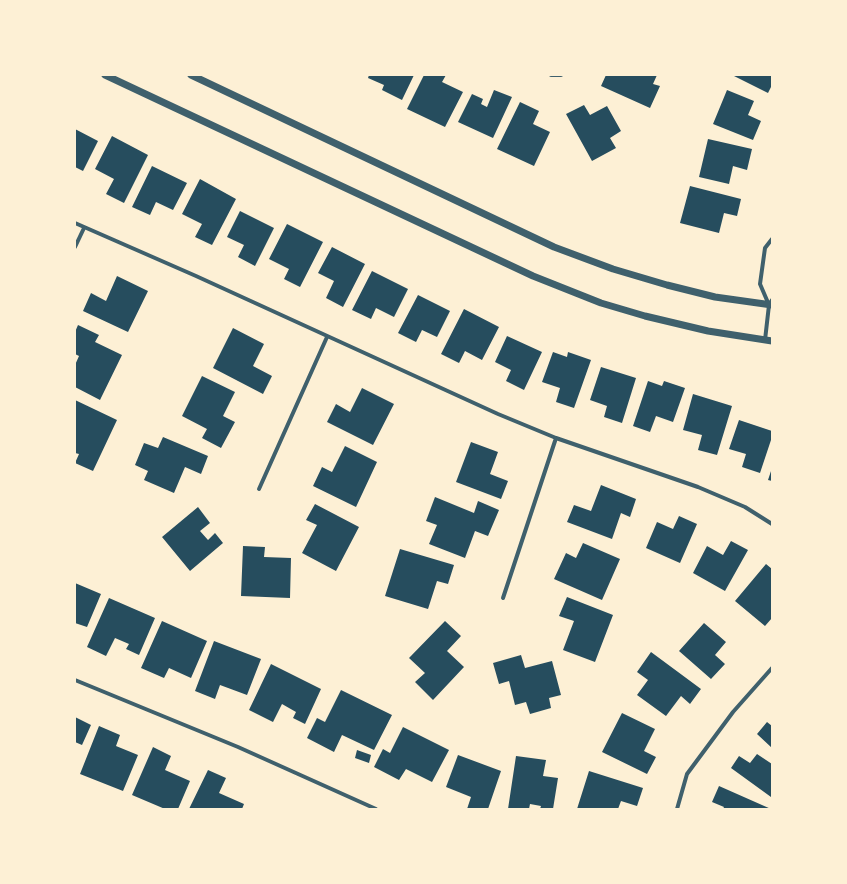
<!DOCTYPE html>
<style>
body{margin:0}
#map{position:relative;width:847px;height:884px;overflow:hidden;background:#fdf0d5;font-family:Figtree,sans-serif}
canvas{display:block}
.frame{position:absolute;inset:0;border:76px solid #fdf0d5;pointer-events:none}
</style>
<div id="map">
<canvas width="847" height="884"></canvas>
<div class="frame"></div>
</div>
<script>
const g = document.querySelector('canvas').getContext('2d');
g.lineJoin = 'round';
function fill(path, color) { g.fillStyle = color; g.fill(path, 'evenodd'); }
const toPath = rows => new Path2D(rows.map(r => 'M' + r).join(''));
function trace(path, color, width, dash) { g.strokeStyle = color; g.lineWidth = width; g.lineCap = dash ? 'butt' : 'round'; g.setLineDash(dash || []); g.stroke(path); }
const building = toPath([
 [369,75,414,75,402,100,382,90,384,85,368,78],
 [424,75,446,75,442,82,463,92,445,127,407,109],
 [606,75,657,75,653,84,660,86,650,108,601,86],
 [732,75,772,75,772,85,768,93],
 [494,90,512,97,493,138,458,122,472,94,483,99,481,104,487,107],
 [727,90,754,101,748,115,761,121,753,140,713,124],
 [520,102,539,111,533,124,550,132,534,166,497,149],
 [584,105,590,115,607,106,621,131,610,138,616,148,592,161,566,114],
 [75,129,98,141,83,171,75,167],
 [112,136,148,155,124,203,106,194,114,179,95,169],
 [708,139,752,149,747,170,733,166,729,184,699,177],
 [152,166,187,183,173,210,156,202,150,215,132,207],
 [200,179,236,199,212,245,195,237,202,224,182,214],
 [690,186,741,199,737,216,724,213,719,233,680,223],
 [240,211,274,228,255,266,238,257,244,245,227,237],
 [287,224,323,242,300,287,284,279,289,269,269,259],
 [332,247,365,264,343,307,326,298,334,281,318,273],
 [372,271,408,289,394,317,376,308,371,319,352,310],
 [117,276,148,291,128,332,83,311,91,293,106,301],
 [418,295,450,311,437,337,422,330,416,342,398,333],
 [464,309,499,327,482,360,465,351,459,363,441,354],
 [78,325,99,335,95,342,122,355,100,400,75,387,75,365,79,356,75,354,75,332],
 [233,328,264,344,253,366,272,376,263,394,213,368],
 [507,336,542,352,524,390,506,381,511,370,495,362],
 [553,352,567,357,568,352,591,360,574,408,556,402,560,388,542,382],
 [601,367,636,378,622,423,604,417,607,406,590,400],
 [202,376,235,392,223,416,235,422,221,448,202,438,207,429,182,416],
 [648,381,662,386,664,381,685,388,673,422,656,416,650,432,633,426],
 [362,388,394,404,373,445,327,422,336,404,350,412],
 [693,394,732,406,717,455,698,450,702,435,683,430],
 [75,400,117,420,93,471,75,463,79,454,75,453],
 [739,420,772,431,772,437,760,473,742,467,746,454,729,449],
 [163,437,208,456,201,474,185,467,174,493,144,480,148,471,135,465,144,443,158,448],
 [471,442,498,452,490,474,508,481,501,499,456,482],
 [345,446,377,462,356,507,313,486,322,467,332,472],
 [772,468,772,481,768,480],
 [601,485,636,499,630,517,621,513,612,539,567,522,574,505,591,511],
 [435,497,474,513,478,501,499,510,488,536,475,531,465,558,429,544,437,525,426,521],
 [315,504,359,527,336,571,302,553,317,525,306,520],
 [198,507,210,523,200,531,208,540,215,533,223,543,190,571,162,537],
 [679,516,697,524,680,563,646,548,657,522,673,529],
 [731,541,748,550,725,591,693,573,707,546,723,555],
 [583,543,620,559,602,600,554,579,566,553,576,558],
 [243,546,265,547,264,557,291,558,290,598,241,596],
 [400,549,454,565,448,584,437,581,428,609,385,596],
 [766,564,772,569,772,618,765,626,735,601],
 [75,583,101,594,87,627,75,623],
 [567,597,613,615,595,662,563,650,574,621,559,616],
 [109,598,155,618,139,655,126,649,129,644,115,638,106,656,87,647],
 [162,621,207,641,191,678,169,668,164,678,141,668],
 [445,621,461,636,447,651,464,667,433,700,415,682,425,673,409,658],
 [704,623,726,642,715,655,725,664,711,679,679,651],
 [214,641,261,659,247,695,220,685,215,699,195,691],
 [651,652,701,689,690,704,681,696,666,716,637,695,648,680,637,672],
 [521,655,525,668,552,661,561,695,549,698,551,708,530,714,526,702,515,705,509,681,499,684,493,663],
 [271,664,321,689,305,724,293,718,296,712,282,704,273,722,249,710],
 [341,690,392,715,374,750,342,735,334,752,307,738,317,718,325,722],
 [622,713,655,729,644,751,656,757,647,774,602,752],
 [75,717,91,725,82,745,75,742],
 [767,722,772,726,772,748,757,734],
 [99,726,120,735,116,746,138,755,123,791,80,774],
 [403,727,449,750,432,782,406,769,399,780,374,767,383,749,390,753],
 [153,747,171,756,165,770,190,781,178,809,165,809,132,795],
 [357,750,371,755,369,763,355,758],
 [757,754,772,764,771,797,731,768,739,756,750,763],
 [458,755,501,771,488,809,467,809,471,797,446,787],
 [516,756,546,760,543,776,558,778,553,809,540,809,541,806,530,804,529,809,508,809],
 [208,770,226,778,219,793,244,804,242,809,189,809],
 [589,771,643,788,637,806,621,801,618,809,577,809],
 [719,786,771,809,723,809,724,807,712,802]
]);
const minor = toPath([
 [551,75,561,75],
 [75,223,196,276,498,414,556,438,698,487,745,507,772,524],
 [75,247,84,228],
 [769,305,760,284,765,248,772,239],
 [765,340,769,305,772,300],
 [259,489,327,337],
 [503,598,556,438],
 [75,680,238,747,376,809],
 [677,809,687,774,733,712,772,668]
]);
const tertiary = toPath([
 [105,75,533,276,601,303,645,316,708,331,772,341],
 [191,75,554,247,613,269,667,285,715,297,772,305]
]);
fill(building, '#264d5e');
trace(minor, '#3f606c', 4);
trace(tertiary, '#3f606c', 7);
</script>
